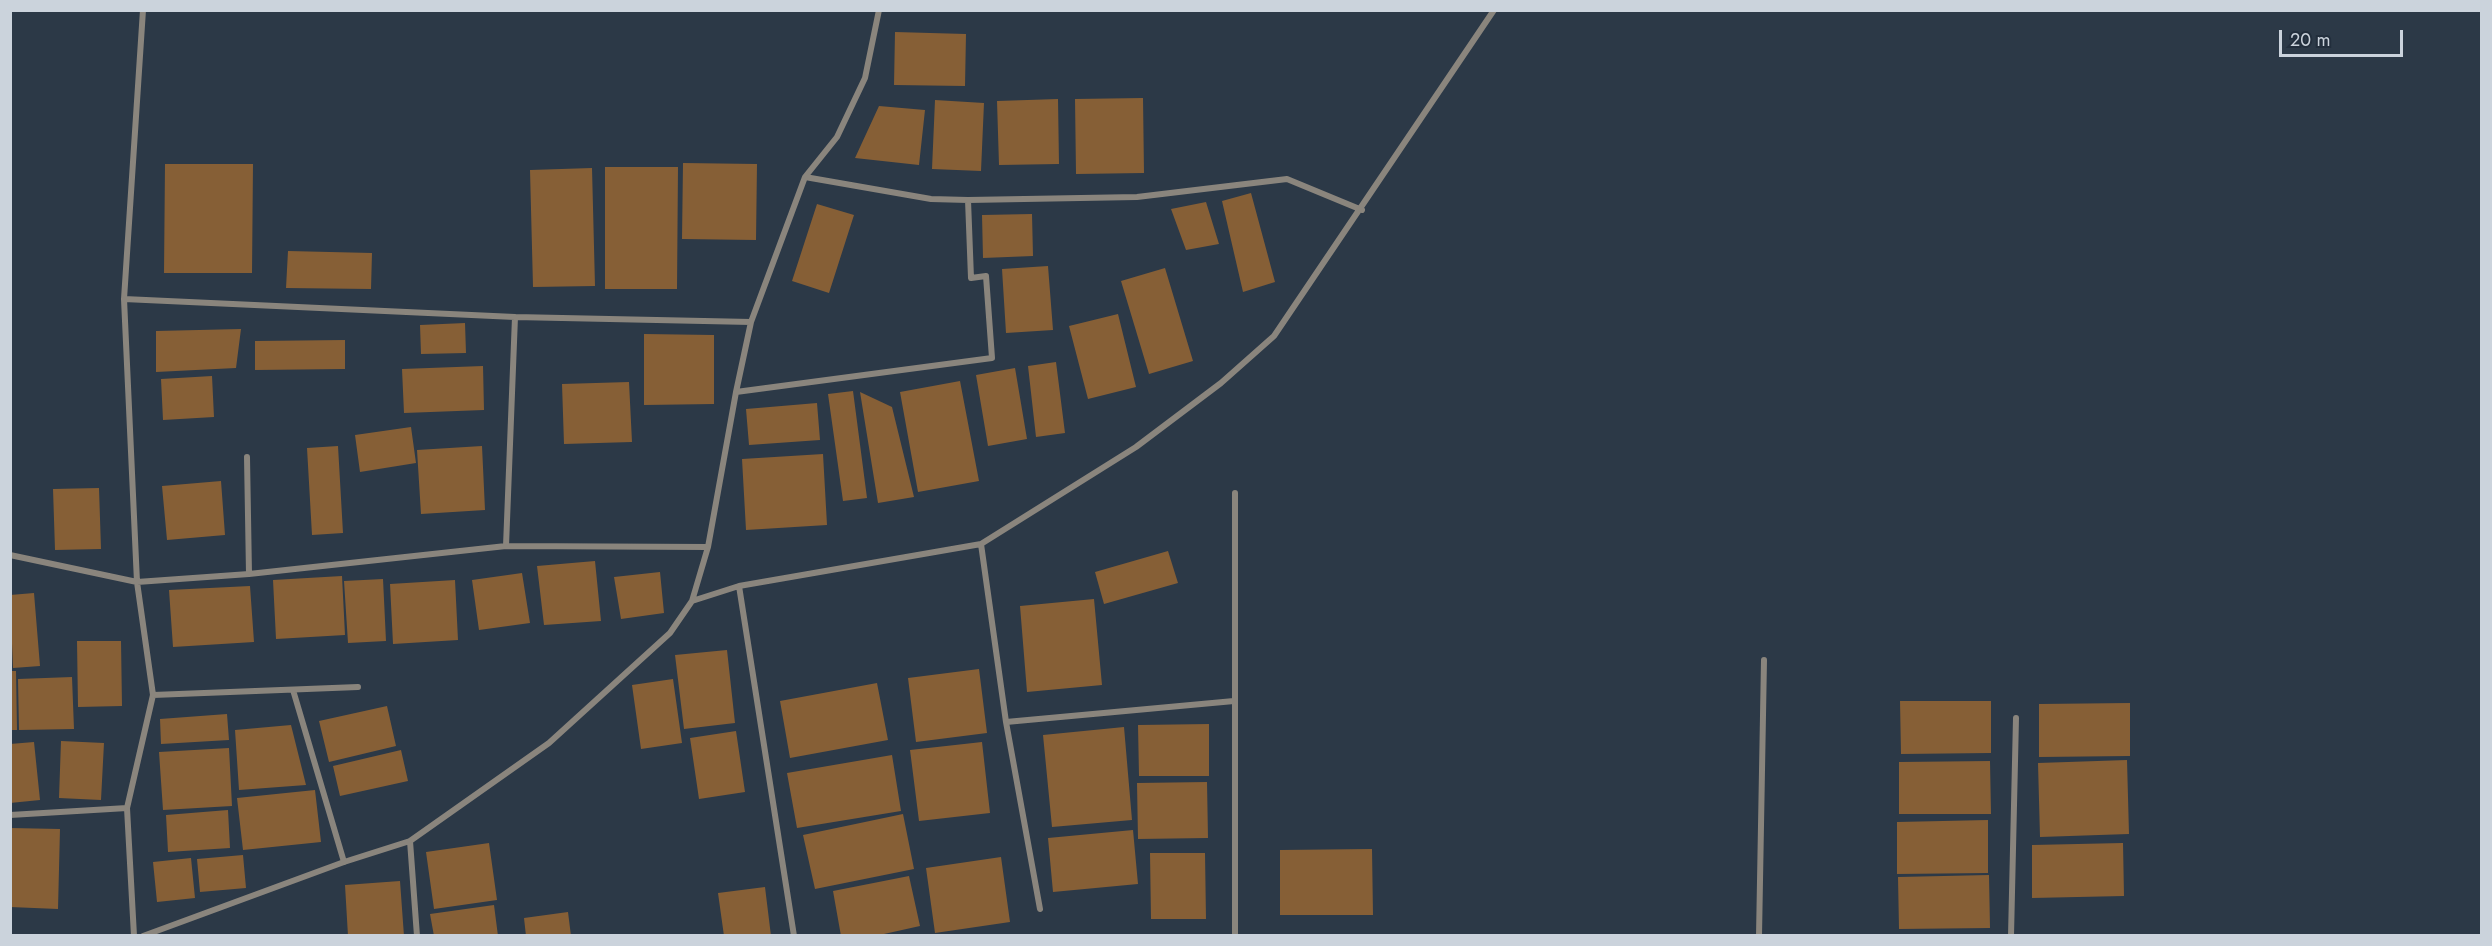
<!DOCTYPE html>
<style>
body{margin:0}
#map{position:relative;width:2492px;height:946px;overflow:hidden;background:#2c3947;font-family:Jost,sans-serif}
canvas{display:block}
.frame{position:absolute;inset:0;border:12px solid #cbd3dc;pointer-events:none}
.scale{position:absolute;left:2279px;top:30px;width:124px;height:27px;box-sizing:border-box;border:3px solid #cbd3dc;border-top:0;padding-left:8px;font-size:18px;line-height:21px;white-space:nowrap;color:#cbd3dc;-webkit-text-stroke:4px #222e3c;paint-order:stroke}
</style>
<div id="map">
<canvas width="2492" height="946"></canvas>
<div class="frame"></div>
<div class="scale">20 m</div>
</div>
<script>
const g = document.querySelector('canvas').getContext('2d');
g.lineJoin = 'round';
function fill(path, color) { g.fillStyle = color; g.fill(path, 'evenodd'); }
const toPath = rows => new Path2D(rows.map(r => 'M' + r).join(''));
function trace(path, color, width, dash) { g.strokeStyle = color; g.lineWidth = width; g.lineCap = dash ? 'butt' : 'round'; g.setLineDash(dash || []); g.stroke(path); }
const building = toPath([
 [895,32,966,34,965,86,894,85],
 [1143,98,1144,173,1076,174,1075,99],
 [1058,99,1059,164,999,165,997,101],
 [935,100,984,103,981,171,932,169],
 [879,106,925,110,919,165,855,158],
 [683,163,757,164,756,240,682,239],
 [165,164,253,164,252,273,164,273],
 [605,167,678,167,677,289,605,289],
 [592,168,595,286,533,287,530,170],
 [1251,193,1275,282,1243,292,1222,201],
 [1206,202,1219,244,1186,250,1171,209],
 [817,204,854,215,829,293,792,281],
 [1032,214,1033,256,983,258,982,215],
 [288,251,372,253,371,289,286,288],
 [1048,266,1053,330,1006,333,1002,269],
 [1165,268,1193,361,1149,374,1121,281],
 [1118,314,1136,387,1088,399,1069,326],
 [465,323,466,353,421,354,420,325],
 [241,329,236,368,156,372,156,331],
 [644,334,714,335,714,404,644,405],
 [345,340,345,369,255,370,255,341],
 [1056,362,1065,433,1036,437,1028,366],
 [483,366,484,410,404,413,402,369],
 [1015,368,1027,439,988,446,976,375],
 [212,376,214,417,163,420,161,379],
 [960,381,979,481,918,492,900,392],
 [629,382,632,442,564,444,562,384],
 [853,391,867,498,843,501,828,394],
 [860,392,892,407,914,497,878,503],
 [817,403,820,440,749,445,746,409],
 [411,427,416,463,360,472,355,435],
 [338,446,343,533,312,535,307,448],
 [482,446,485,510,421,514,417,450],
 [823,454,827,525,746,530,742,459],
 [221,481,225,535,167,540,162,486],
 [99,488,101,549,55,550,53,489],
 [1168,551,1178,583,1104,604,1095,572],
 [595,561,601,621,544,625,537,566],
 [660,572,664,613,621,619,614,577],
 [522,573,530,623,479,630,472,580],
 [342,576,345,635,276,639,273,580],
 [383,579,386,641,348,643,344,581],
 [455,580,458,640,393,644,390,584],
 [250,586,254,642,173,647,169,590],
 [34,593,40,666,13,668,10,595],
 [1094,599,1102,685,1027,692,1020,606],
 [77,641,121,641,122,706,78,707],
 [727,650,735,723,684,729,675,655],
 [979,669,987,733,916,742,908,678],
 [10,671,16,671,17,730,10,730],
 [72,677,74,729,19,730,18,679],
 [673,679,682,743,641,749,632,685],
 [877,683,888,740,790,758,780,701],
 [1900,701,1991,701,1991,753,1901,754],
 [2130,703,2130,756,2039,757,2039,704],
 [387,706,396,746,329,762,319,721],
 [227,714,229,740,161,744,160,719],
 [1209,724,1209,776,1139,776,1138,725],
 [291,725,306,785,239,790,235,730],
 [1124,727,1132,820,1052,827,1043,735],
 [736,731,745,792,699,799,690,738],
 [61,741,104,743,101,800,59,798],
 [34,742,40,800,10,803,10,744],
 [982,742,990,813,919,821,910,750],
 [229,748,232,806,163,810,159,752],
 [401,750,408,781,340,796,333,766],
 [892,755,901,811,797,828,787,773],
 [2127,760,2129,834,2040,837,2038,763],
 [1990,761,1991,814,1899,814,1899,762],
 [1207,782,1208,838,1138,839,1137,783],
 [315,790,321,842,243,850,237,798],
 [228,810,230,848,168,852,166,815],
 [903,814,914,869,815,889,803,835],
 [1988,820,1988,873,1897,874,1897,822],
 [10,828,60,829,58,909,10,907],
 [1133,830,1138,884,1053,892,1048,838],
 [489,843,497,900,434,909,426,852],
 [2123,843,2124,896,2032,898,2032,845],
 [1372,849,1373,915,1280,915,1280,850],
 [1150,853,1205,853,1206,919,1151,919],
 [243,855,246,888,200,892,197,859],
 [1001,857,1010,922,935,933,926,868],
 [191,858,195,898,157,902,153,862],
 [1989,875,1990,928,1899,929,1898,877],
 [909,876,920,926,875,936,841,936,833,891],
 [400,881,404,936,348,936,345,885],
 [765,887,771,936,724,936,718,893],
 [494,905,498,936,434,936,430,914],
 [568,912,571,936,526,936,524,918]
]);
const minor = toPath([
 [805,177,837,137,865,78,879,10],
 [124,299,515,317],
 [736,392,751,322,805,177,931,199,968,200,1137,197,1287,179,1362,210],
 [247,457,249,574],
 [981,544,1006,722],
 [506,546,515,317,751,322],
 [10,555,137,582,249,574,506,546,708,547],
 [739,586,794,936],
 [692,601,739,586,981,544,1136,447,1221,383,1274,336,1494,10],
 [293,690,344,862],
 [153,695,358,687],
 [10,815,127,808],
 [410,841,417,936],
 [1040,909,1006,722,1234,701],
 [134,936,127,808,153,695,137,582,124,299,143,10],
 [143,936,344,862,410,841,549,743,670,633,692,601,708,547,736,392,992,358,986,276,971,278,968,200],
 [1235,936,1235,493],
 [1759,936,1764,660],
 [2011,936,2016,718]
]);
fill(building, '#865f36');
trace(minor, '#8a857d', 6);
</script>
